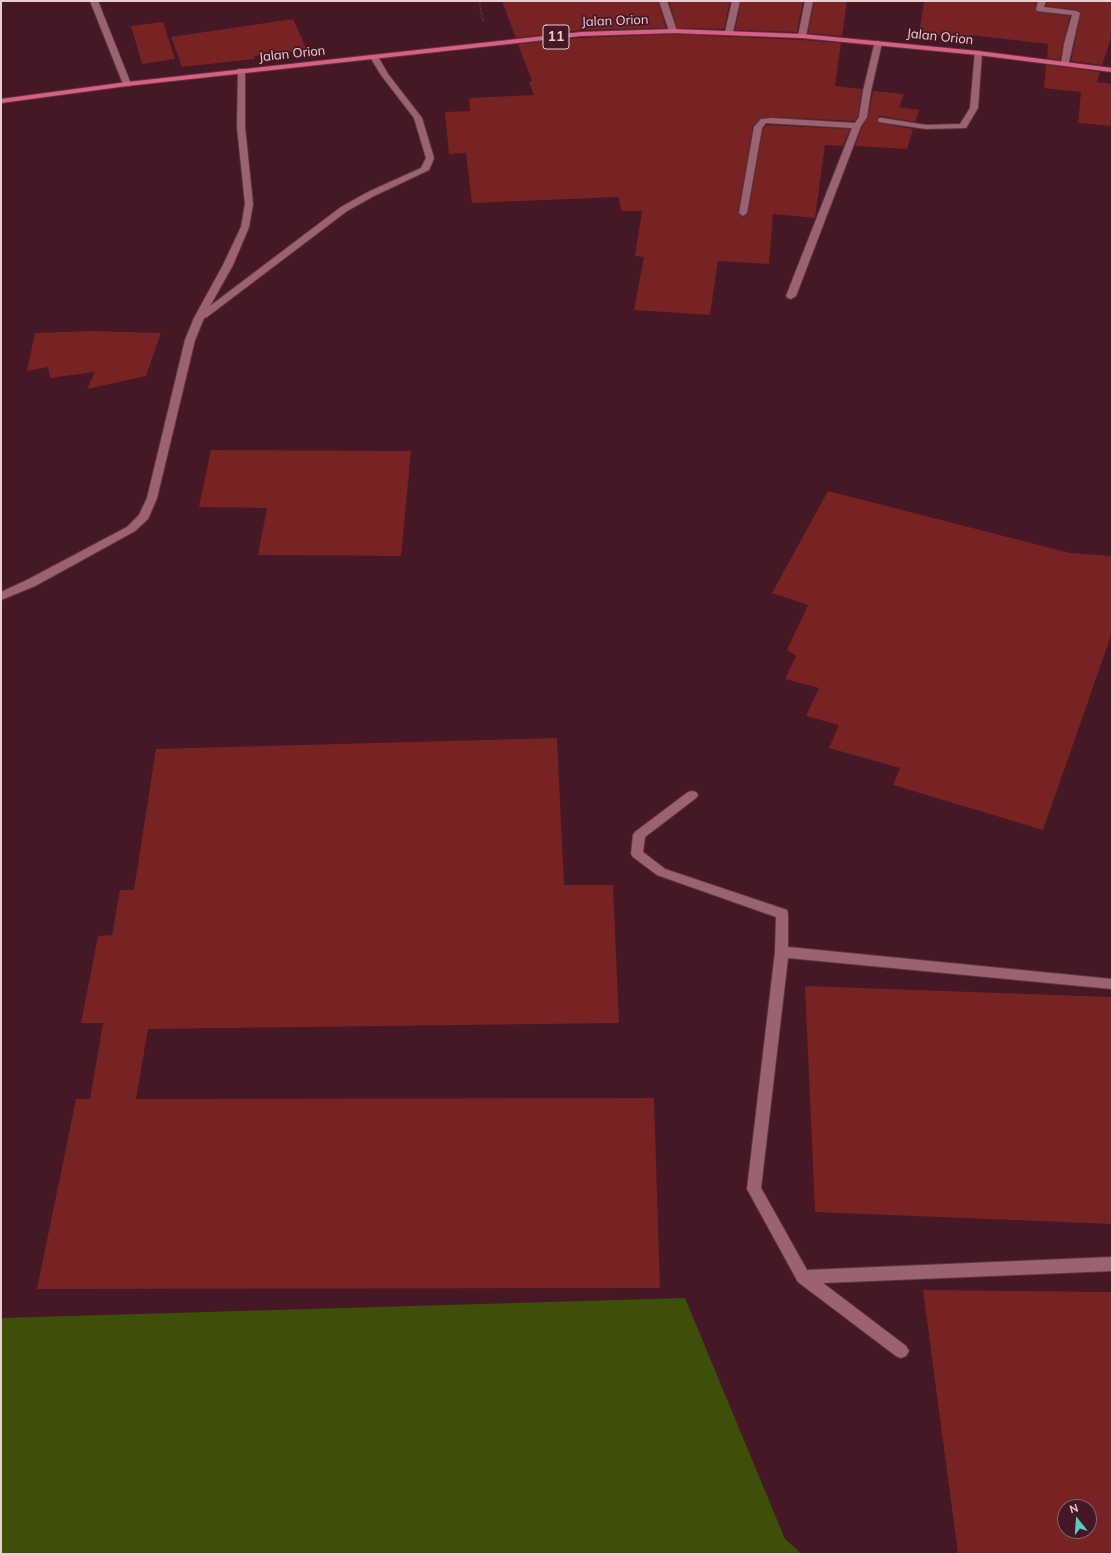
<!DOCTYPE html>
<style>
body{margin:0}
#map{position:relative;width:1113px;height:1555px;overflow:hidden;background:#461725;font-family:Mulish,sans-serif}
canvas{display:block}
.frame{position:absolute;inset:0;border:2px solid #edcdd4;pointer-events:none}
.north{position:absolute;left:1057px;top:1499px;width:40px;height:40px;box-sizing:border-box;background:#461725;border:1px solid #89606b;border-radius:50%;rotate:343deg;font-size:11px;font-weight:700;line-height:16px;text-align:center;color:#edcdd4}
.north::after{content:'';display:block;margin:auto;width:14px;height:18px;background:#59cebf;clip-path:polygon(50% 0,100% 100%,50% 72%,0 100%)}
</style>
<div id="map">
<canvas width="1113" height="1555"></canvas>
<div class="frame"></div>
<div class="north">N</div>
</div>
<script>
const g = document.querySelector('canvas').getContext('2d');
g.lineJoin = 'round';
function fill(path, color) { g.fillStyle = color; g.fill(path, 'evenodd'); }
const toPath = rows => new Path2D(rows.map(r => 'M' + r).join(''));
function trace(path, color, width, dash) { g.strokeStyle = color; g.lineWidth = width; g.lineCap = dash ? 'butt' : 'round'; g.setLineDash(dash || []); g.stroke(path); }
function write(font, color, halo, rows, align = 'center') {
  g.font = font + ' Mulish,sans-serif'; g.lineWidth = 3.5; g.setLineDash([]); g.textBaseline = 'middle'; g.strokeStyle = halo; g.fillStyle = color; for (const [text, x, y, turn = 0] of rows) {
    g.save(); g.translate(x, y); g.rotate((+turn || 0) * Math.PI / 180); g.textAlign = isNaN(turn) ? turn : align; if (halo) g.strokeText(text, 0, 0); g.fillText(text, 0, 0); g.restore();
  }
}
const green = toPath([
 [685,1298,785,1539,802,1554,1,1554,1,1318]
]);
const building = toPath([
 [502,1,658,1,666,28,581,30,516,38],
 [669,1,730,1,724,29,677,28],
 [741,1,803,1,797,32,735,30],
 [814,1,847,1,842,36,808,33],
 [924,1,1036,1,1035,9,1037,12,1070,16,1063,44,1060,60,1047,58,1048,44,970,35,970,38,919,34],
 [1047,1,1112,1,1112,36,1102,65,1071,61,1081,12,1076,10,1046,6],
 [293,19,307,50,254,56,255,59,182,67,171,37],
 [163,22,175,59,142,64,131,26],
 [673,34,802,40,841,43,835,86,862,89,858,116,854,121,772,117,761,118,753,126,738,213,743,218,748,213,763,129,767,125,850,129,843,146,825,145,815,218,773,214,769,264,718,261,710,315,634,310,644,257,635,256,642,211,621,211,619,197,472,203,466,153,449,154,445,112,470,111,469,98,534,95,529,82,532,81,518,44,581,38],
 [1046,65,1100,72,1097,82,1112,84,1112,126,1078,123,1081,92,1044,88],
 [873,91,904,94,899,107,919,110,915,122,882,116,879,116,877,119,879,123,913,129,907,149,855,146,862,127,868,117],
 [92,331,161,333,146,376,87,389,95,372,50,378,48,367,27,371,35,333],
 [211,450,411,451,401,556,258,555,267,508,199,507],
 [828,491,1070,553,1112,556,1112,633,1043,830,893,785,900,768,829,748,839,725,806,716,819,688,785,679,796,656,787,650,808,605,772,593],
 [557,738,564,885,613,885,619,1023,148,1029,136,1099,654,1098,660,1288,37,1289,76,1099,90,1099,103,1023,81,1023,98,936,112,935,120,890,134,890,156,749],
 [805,986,1112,997,1112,1224,815,1212],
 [923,1290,1112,1292,1112,1554,958,1554],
 [1065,1507,1089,1507,1089,1531,1065,1531]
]);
const path = toPath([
 [479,1,483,22]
]);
const lane = toPath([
 [875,41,878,41,882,43,871,91,867,117,861,126,796,296,791,299,788,298,786,296,852,128,766,123,762,128,747,213,743,216,739,213,754,127,761,119,772,118,855,123,859,117,863,91,875,41],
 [371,55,377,55,388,74,422,118,434,158,429,170,374,196,347,211,207,317,204,318,195,340,157,498,148,519,135,531,86,558,35,586,1,600,1,592,27,580,127,527,139,515,147,498,185,340,194,318,223,265,241,227,245,204,237,127,238,69,244,69,245,71,245,127,253,204,249,227,233,265,210,306,341,207,368,192,421,168,426,158,414,118,381,75,370,57,371,55],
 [692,791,696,792,698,795,696,798,645,837,643,852,665,869,787,910,788,914,788,947,1112,979,1112,989,788,958,761,1188,807,1270,1112,1257,1112,1271,823,1283,906,1346,909,1351,906,1356,901,1358,896,1356,798,1282,747,1189,775,952,776,917,657,875,633,857,631,854,633,835,635,832,688,792,692,791]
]);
const street = toPath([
 [90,1,98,1,131,84,130,86,127,86,123,84,90,1],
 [659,1,667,1,677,31,676,33,670,33,669,31,659,1],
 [732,1,740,1,733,32,729,34,725,32,732,1],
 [805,1,813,1,806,36,802,38,798,36,805,1],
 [1038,1,1046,1,1044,7,1076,11,1080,13,1068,66,1065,66,1061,64,1064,44,1072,15,1037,11,1036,9,1038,1],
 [975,51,978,51,982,53,978,108,966,128,926,129,879,122,878,120,879,118,882,118,926,125,960,124,970,108,975,51]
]);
const highway = toPath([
 [673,29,802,34,978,51,1112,68,1112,72,978,55,802,38,673,33,581,36,127,86,1,103,1,99,127,82,581,32,673,29]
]);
const farStreetnames = [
 ["Jalan Orion",615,21,-2],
 ["Jalan Orion",940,37,6],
 ["Jalan Orion",292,54,-6]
];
const shields = [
 [556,37,26]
];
const shieldNames = [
 ["11",556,37]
];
fill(green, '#3d4f08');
fill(building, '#772223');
trace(lane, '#5d3542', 2);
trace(street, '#5d3542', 2);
trace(highway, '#5d3542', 2);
trace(path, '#8d6570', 2, [0.5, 2]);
fill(lane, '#9b6371');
fill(street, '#9b6371');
fill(highway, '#d95f84');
write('13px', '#edcdd4', '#461725', farStreetnames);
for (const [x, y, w] of shields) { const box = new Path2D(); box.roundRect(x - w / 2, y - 12, w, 24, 3); g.fillStyle = '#461725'; g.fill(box); trace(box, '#edcdd4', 1); }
write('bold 14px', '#edcdd4', null, shieldNames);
</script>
